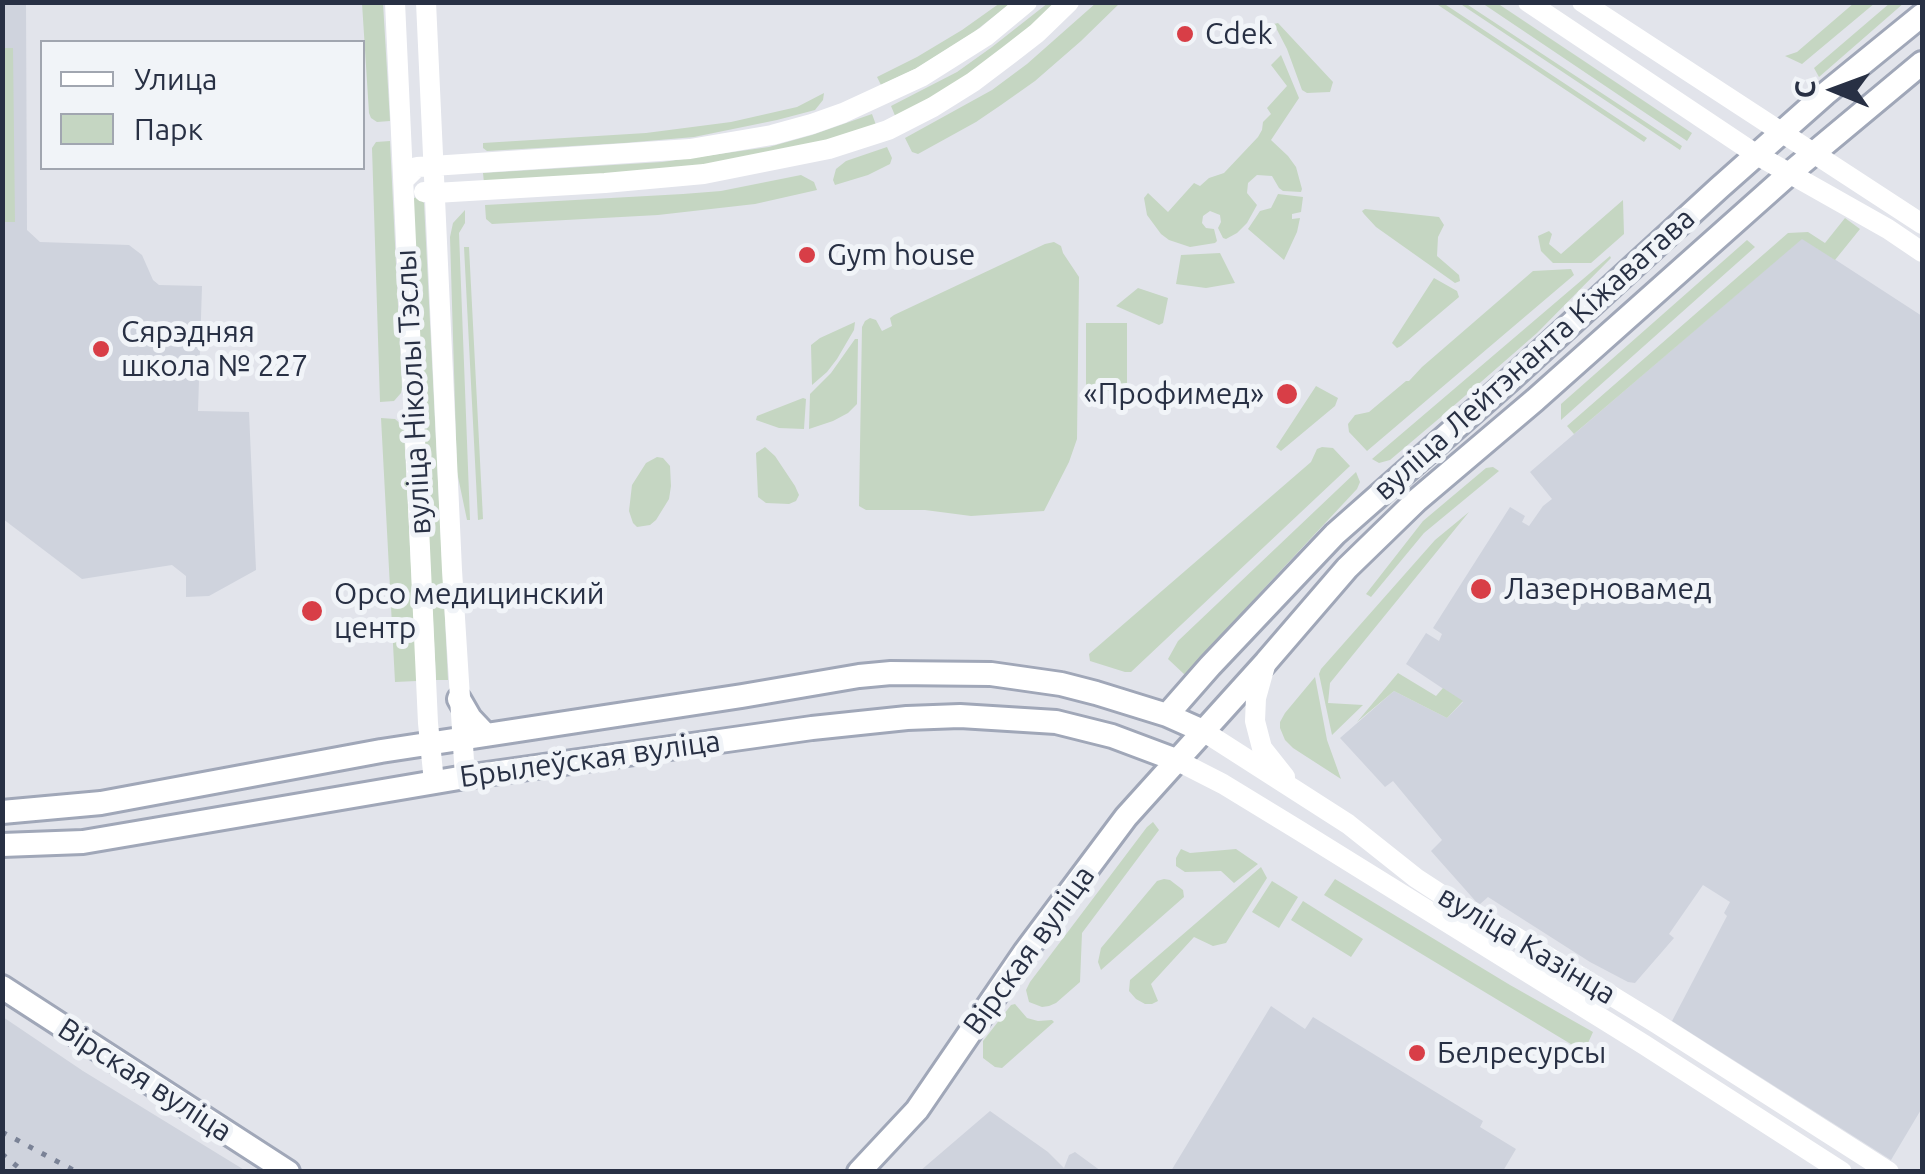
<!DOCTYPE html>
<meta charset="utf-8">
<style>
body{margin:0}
#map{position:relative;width:1925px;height:1174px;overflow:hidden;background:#e2e4eb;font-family:Ubuntu,sans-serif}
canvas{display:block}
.frame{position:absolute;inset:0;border:5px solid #283044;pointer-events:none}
.legend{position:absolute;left:40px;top:40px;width:325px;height:130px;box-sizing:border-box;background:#f1f4f8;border:2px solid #a1a6b0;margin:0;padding:12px 18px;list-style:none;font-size:30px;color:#283044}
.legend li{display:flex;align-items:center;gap:20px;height:50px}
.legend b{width:50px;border:2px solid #a1a6b0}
.north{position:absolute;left:1785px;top:40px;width:100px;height:100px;-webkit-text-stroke:8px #f1f4f8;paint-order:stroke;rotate:271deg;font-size:28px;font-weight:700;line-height:40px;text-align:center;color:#283044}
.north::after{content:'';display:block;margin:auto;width:35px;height:45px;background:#283044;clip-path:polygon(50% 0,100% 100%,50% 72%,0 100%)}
</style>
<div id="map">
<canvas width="1925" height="1174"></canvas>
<div class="frame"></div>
<ul class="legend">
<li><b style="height:12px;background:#fff"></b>Улица</li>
<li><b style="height:28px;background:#c5d6c2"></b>Парк</li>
</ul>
<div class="north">С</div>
</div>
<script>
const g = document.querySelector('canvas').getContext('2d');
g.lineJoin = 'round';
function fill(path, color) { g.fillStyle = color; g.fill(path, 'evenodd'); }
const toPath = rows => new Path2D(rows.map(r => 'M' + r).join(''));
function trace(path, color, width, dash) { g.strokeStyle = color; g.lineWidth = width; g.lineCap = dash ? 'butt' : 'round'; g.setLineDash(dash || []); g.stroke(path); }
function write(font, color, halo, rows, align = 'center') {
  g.font = font + ' Ubuntu,sans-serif'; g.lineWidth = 10; g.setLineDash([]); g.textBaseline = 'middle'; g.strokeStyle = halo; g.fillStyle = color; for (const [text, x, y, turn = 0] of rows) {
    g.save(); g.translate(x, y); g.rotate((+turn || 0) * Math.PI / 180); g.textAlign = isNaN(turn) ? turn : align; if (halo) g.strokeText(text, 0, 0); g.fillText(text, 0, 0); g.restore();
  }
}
const built = toPath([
 [2,3,26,3,27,230,40,242,129,245,142,255,153,280,159,285,202,286,198,411,249,412,256,570,209,596,186,597,186,576,172,565,82,579,3,519],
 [1802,238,1922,316,1922,1108,1891,1160,1672,1021,1727,916,1724,913,1730,902,1703,885,1669,934,1674,938,1635,983,1628,982,1590,962,1488,897,1479,905,1431,851,1442,840,1393,781,1385,787,1340,738,1394,691,1447,718,1463,702,1406,664,1426,633,1439,641,1442,634,1433,628,1510,507,1525,516,1522,522,1529,526,1543,506,1552,499,1530,472],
 [1271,1006,1305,1029,1313,1017,1483,1121,1480,1127,1516,1149,1503,1171,1171,1171],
 [3,1017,83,1071,246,1171,3,1171],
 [990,1111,1048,1152,1064,1168,1069,1155,1075,1152,1101,1171,920,1171]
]);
const green = toPath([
 [362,3,383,3,390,121,377,122,371,118,369,113],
 [1000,3,1011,3,974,32,917,68,881,85,877,77,917,57,962,30],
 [1048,3,1060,3,989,63,896,118,891,106,957,72,992,47],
 [1096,3,1120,3,1081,41,1035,81,1001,105,976,122,918,154,912,152,905,138,992,90,1027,64],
 [1435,3,1443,3,1647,138,1644,142],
 [1459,3,1465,3,1682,146,1680,150],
 [1482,3,1497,3,1692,133,1687,141],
 [1854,3,1875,3,1802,64,1785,56,1797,52],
 [1890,3,1904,3,1819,77,1814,68],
 [1278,23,1333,82,1330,92,1307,93,1302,90,1287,49,1274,24],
 [3,48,13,48,15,222,3,222],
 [1281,55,1299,98,1271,140,1288,156,1296,167,1302,189,1301,192,1283,191,1279,188,1272,176,1257,175,1248,183,1247,193,1257,205,1247,223,1237,233,1226,239,1223,238,1218,228,1221,222,1220,215,1210,211,1203,216,1202,223,1206,228,1214,229,1217,241,1215,243,1190,247,1169,240,1161,234,1147,215,1144,198,1148,193,1168,212,1194,183,1200,186,1209,178,1224,173,1258,137,1262,130,1263,122,1271,114,1267,108,1287,86,1271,65],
 [824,93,823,100,815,110,777,120,694,137,624,143,487,151,483,148,483,143,646,133,731,122,797,107],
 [872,114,876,125,822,144,721,167,484,183,483,173,662,162,769,147,812,135],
 [390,141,402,388,401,393,394,401,380,402,372,148,376,142],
 [887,147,892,158,890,164,868,175,835,185,833,180,836,169,846,161],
 [801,175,814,182,817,190,755,204,658,215,492,224,486,219,485,205,683,194,721,191],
 [1278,194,1303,197,1301,212,1292,214,1292,219,1300,218,1297,232,1284,260,1248,229,1260,211,1271,208],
 [418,197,424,203,448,680,436,680,412,204,414,198],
 [1623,200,1624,234,1591,263,1553,263,1541,251,1538,236,1549,231,1552,234,1549,244,1561,254],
 [1365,209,1439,217,1444,225,1438,237,1437,256,1459,275,1460,281,1455,283,1376,227,1364,214,1362,211],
 [465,210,465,223,459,233,470,520,467,520,457,472,450,237,453,223],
 [1845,218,1860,229,1835,260,1802,239,1574,434,1567,426,1788,233,1808,232,1825,243],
 [1747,240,1755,247,1561,420,1561,404],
 [1054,242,1061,246,1063,253,1079,277,1077,439,1069,462,1044,511,971,516,925,510,866,510,859,506,862,327,865,321,870,318,876,320,882,331,892,326,890,318,894,315,1045,244],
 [464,247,469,247,483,519,478,520],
 [1220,253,1235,283,1206,288,1176,284,1181,255],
 [1610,256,1611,258,1537,333,1442,416,1390,460,1379,463,1372,459],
 [1571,269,1574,275,1367,451,1349,432,1348,424,1355,415,1369,412,1406,381,1409,381,1422,367,1533,271],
 [1434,278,1457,291,1459,297,1401,346,1397,348,1392,343],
 [1138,288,1168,298,1163,323,1159,325,1116,306],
 [855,322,854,330,837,359,827,372,812,385,811,345,820,338],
 [1086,323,1127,323,1127,391,1086,391],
 [855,339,858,339,857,404,848,413,833,421,809,429,810,394,831,373],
 [1316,386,1338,398,1335,406,1281,451,1276,447],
 [803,398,806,399,804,429,779,428,756,420,757,416],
 [381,418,395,419,402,425,404,431,417,681,395,682],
 [765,447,775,456,795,486,799,495,796,501,789,504,766,503,758,497,756,453],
 [1322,447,1333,448,1350,466,1131,672,1125,672,1090,661,1089,654,1311,462,1317,449],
 [657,457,663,458,670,466,671,486,669,499,656,520,650,525,637,527,633,523,629,511,632,485,646,463],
 [1493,467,1499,471,1424,533,1371,597,1366,594,1423,521,1486,468],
 [1356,472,1360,482,1357,489,1257,596,1201,663,1185,675,1168,659,1178,641],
 [1469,512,1330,683,1328,703,1363,705,1332,735,1319,674,1321,669,1435,540],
 [1398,673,1436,696,1443,688,1463,701,1447,718,1394,691,1357,722],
 [1315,677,1327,740,1341,779,1293,748,1285,740,1280,728,1280,722,1285,713],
 [1153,822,1159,830,1082,933,1080,982,1056,1003,1049,1006,1042,1007,1029,1002,1026,990,1030,982,1147,827],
 [1181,849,1190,853,1236,849,1258,864,1234,883,1221,871,1185,872,1176,866,1176,858],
 [1261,867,1267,878,1226,943,1213,946,1194,937,1151,984,1158,1001,1152,1004,1145,1004,1136,999,1129,991,1130,980],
 [1164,879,1170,880,1183,890,1184,897,1101,970,1098,962,1101,948,1157,881],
 [1335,879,1510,985,1593,1032,1584,1052,1324,895],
 [1272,881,1298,897,1279,928,1252,912],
 [1303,901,1363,939,1351,957,1291,920],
 [1015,1004,1027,1018,1038,1021,1052,1020,1054,1022,1002,1068,995,1067,983,1058,983,1041,1011,1005]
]);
const secondary = toPath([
 [395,2,428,723,434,782],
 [426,2,452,570,465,777],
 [1528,2,1757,155,1888,229,1922,252],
 [1582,2,1922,224],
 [404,180,417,167,690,149,772,135,812,124,843,113,921,77,986,36,1027,2],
 [424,192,435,193,605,183,704,174,829,149,888,130,933,107,973,82,1010,54,1037,33,1069,2],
 [1266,662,1256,698,1255,721,1262,748,1285,777],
 [1203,731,1348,824,1416,878,1465,910,1511,934,1656,1023,1889,1172],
 [1176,760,1223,784,1300,831,1643,1044,1842,1172]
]);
const primary = toPath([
 [459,699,470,718,486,735],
 [1167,715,1210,666,1335,534,1512,378,1719,188,1825,94,1922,15],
 [2,812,101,803,381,751,742,696,859,676,891,673,991,674,1061,684,1096,693,1167,715,1203,731],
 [2,845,83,842,465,777,812,728,907,718,960,716,1056,722,1112,736,1176,760],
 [2,987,288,1172],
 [859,1172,917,1110,1025,952,1126,817,1266,662,1347,568,1417,500,1535,400,1790,173,1922,63]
]);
const rail = toPath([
 [2,1132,77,1172],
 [2,1154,24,1172]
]);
const markers = [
 [1185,34,10,"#d83e47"],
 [807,255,10,"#d83e47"],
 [101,349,10,"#d83e47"],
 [1287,394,12,"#d83e47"],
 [1481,589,12,"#d83e47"],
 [312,611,12,"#d83e47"],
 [1417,1053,10,"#d83e47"]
];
const poiNames = [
 ["Cdek",1205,34],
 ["Gym house",827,255],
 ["Сярэдняя",121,332],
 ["школа № 227",121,366],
 ["«Профимед»",1264,394,"right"],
 ["Лазерновамед",1504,589],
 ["Орсо медицинский",334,594],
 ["центр",334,628],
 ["Белресурсы",1437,1053]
];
const streetNames = [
 ["вуліца Лейтэнанта Кіжаватава",1534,354,-42],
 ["вуліца Ніколы Тэслы",413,392,-93],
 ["Брылеўская вуліца",590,759,-8],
 ["вуліца Казінца",1527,945,31],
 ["Вірская вуліца",1029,950,-54],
 ["Вірская вуліца",145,1080,33]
];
fill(built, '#cfd3dd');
fill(green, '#c5d6c2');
trace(primary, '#a0a7b8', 28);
trace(secondary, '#fff', 20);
trace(primary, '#fff', 22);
trace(rail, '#7a8296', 5, [5, 10]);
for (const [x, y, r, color] of markers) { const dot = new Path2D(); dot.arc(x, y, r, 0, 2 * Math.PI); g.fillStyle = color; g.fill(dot); trace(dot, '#f1f4f8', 4); }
write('30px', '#283044', '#f1f4f8', poiNames, 'left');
write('30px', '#283044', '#f1f4f8', streetNames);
</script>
